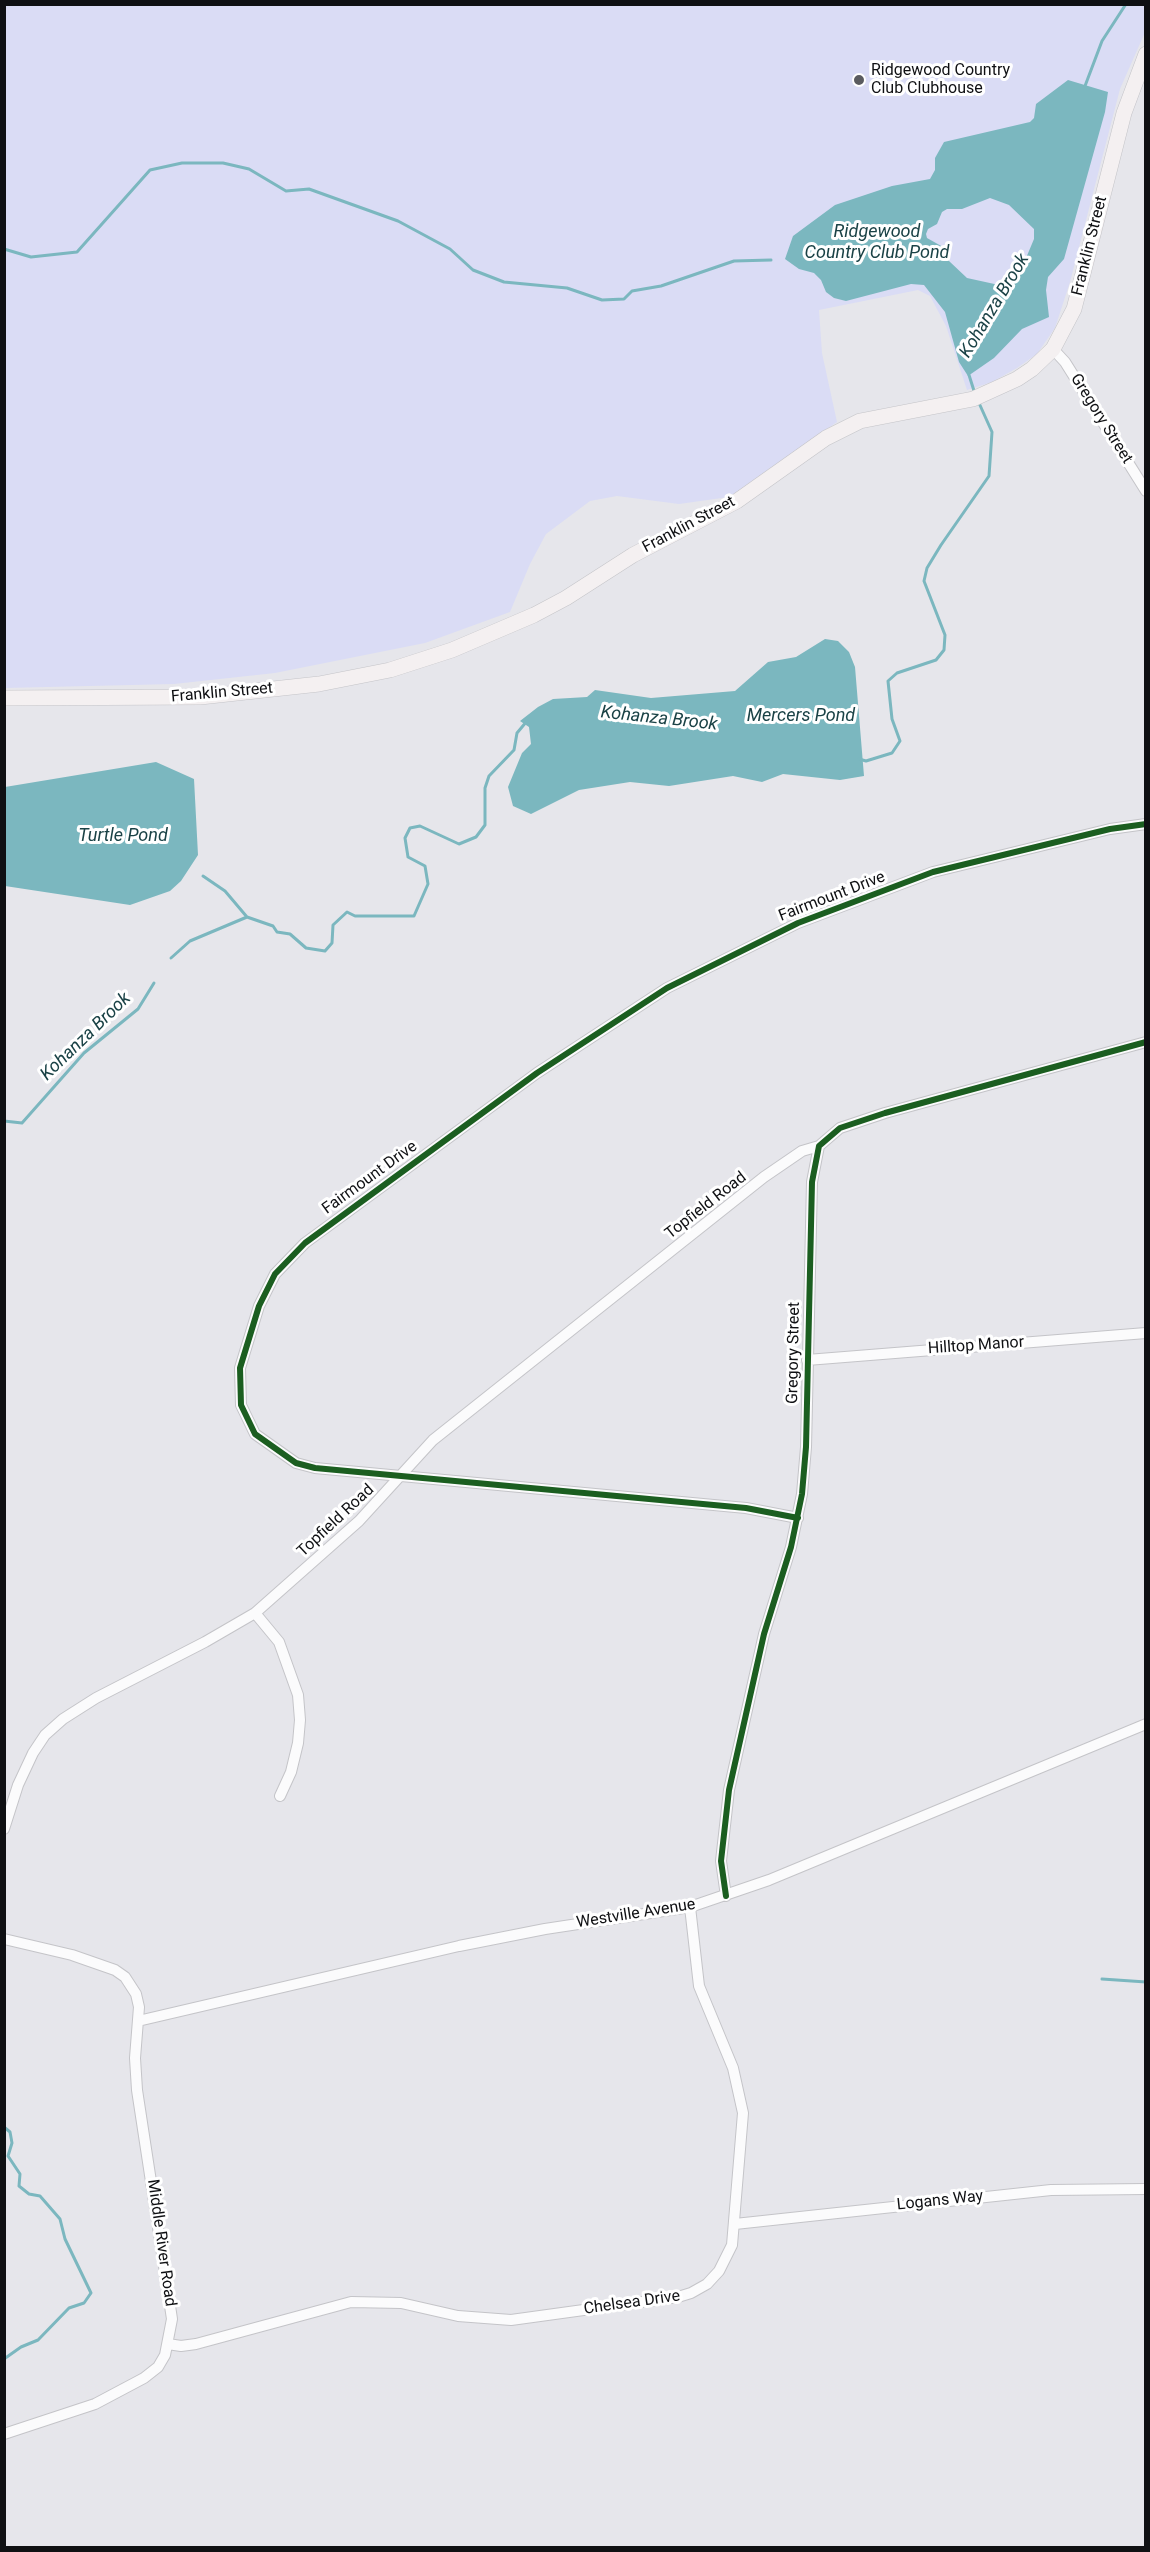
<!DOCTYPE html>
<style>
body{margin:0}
#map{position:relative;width:1150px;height:2552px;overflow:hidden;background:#e6e6eb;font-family:Roboto,sans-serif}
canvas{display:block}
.frame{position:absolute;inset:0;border:6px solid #0f1013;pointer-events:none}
</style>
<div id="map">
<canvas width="1150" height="2552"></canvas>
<div class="frame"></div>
</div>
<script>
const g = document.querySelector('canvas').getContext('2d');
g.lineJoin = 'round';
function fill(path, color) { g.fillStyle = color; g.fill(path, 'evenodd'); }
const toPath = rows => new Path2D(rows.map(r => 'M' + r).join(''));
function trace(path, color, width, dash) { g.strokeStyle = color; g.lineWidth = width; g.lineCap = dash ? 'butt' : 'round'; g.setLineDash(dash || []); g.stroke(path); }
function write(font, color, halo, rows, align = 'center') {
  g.font = font + ' Roboto,sans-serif'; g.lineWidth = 6; g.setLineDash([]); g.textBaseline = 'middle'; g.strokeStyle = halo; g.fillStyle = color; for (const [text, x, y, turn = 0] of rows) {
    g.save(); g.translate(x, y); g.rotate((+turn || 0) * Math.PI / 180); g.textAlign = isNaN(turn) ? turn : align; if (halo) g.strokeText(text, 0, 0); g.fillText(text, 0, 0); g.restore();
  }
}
const green = toPath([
 [1145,4,1146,30,1120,89,1070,282,1055,328,1037,354,1017,368,992,382,967,390,946,326,930,296,918,290,819,310,822,353,837,422,729,497,679,504,617,496,590,501,546,534,530,564,510,612,425,643,275,673,174,684,5,688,4,5]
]);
const water = toPath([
 [1068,80,1108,92,1105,112,1064,259,1048,277,1046,290,1049,317,1022,329,994,358,968,376,959,362,945,312,924,285,911,284,846,301,834,298,826,292,821,280,814,273,799,269,785,259,793,236,835,205,892,186,930,179,935,170,935,158,944,142,1030,122,1034,118,1036,104],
 [990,198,1009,205,1034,229,1034,239,1021,270,1009,283,999,285,967,278,949,261,943,247,927,238,926,234,928,229,937,224,942,212,947,209,962,209],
 [825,639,838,641,849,652,855,667,864,776,840,780,783,774,762,782,733,776,669,786,630,782,579,790,531,814,513,806,508,787,522,753,531,744,529,727,520,721,538,707,553,699,587,697,595,690,651,698,735,691,768,662,796,657],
 [156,762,194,779,198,855,181,881,170,891,130,905,5,886,5,787]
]);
const stream = toPath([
 [1085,86,1102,41,1126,4],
 [4,249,31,257,77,252,150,170,182,163,223,163,249,169,286,191,309,189,398,221,450,249,473,270,504,282,567,288,602,300,624,299,632,291,661,286,734,261,771,260],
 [969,375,975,394],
 [859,759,866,761,892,753,900,741,892,719,888,681,897,673,936,660,944,650,945,635,924,581,927,568,941,545,989,476,992,432,979,403],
 [203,876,225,891,247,917,273,926,277,932,290,934,306,948,325,951,332,943,333,925,347,912,355,916,414,916,428,884,425,866,408,857,405,838,410,828,420,826,459,844,476,837,485,825,485,788,489,776,514,750,517,733,527,721],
 [171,958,190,941,247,917],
 [4,1121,22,1123,84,1053,138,1009,154,983],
 [1102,1979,1146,1982],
 [4,2127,10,2132,12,2143,8,2156,20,2174,19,2186,29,2194,40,2196,60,2219,65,2239,91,2293,84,2303,69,2308,38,2340,21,2347,4,2359]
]);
const minor = toPath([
 [1053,349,1065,362,1146,491],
 [807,1360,1146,1333],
 [798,1518,746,1508,315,1468,296,1463,255,1434,241,1405,240,1368,259,1306,275,1274,305,1243,537,1073,667,988,798,923,933,872,1110,829,1146,824],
 [255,1613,279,1642,298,1695,300,1720,298,1743,291,1772,280,1796],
 [4,1829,18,1785,33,1753,45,1735,63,1719,96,1698,205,1642,255,1613,359,1521,433,1440,764,1177,802,1151,819,1146],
 [726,1896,721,1861,729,1790,764,1634,791,1547,802,1494,806,1447,812,1182,819,1146,840,1128,885,1113,1146,1042],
 [4,1939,72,1955,115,1970,125,1977,136,1994,139,2007,135,2058,137,2090,172,2319,165,2355,158,2367,144,2378,95,2404,4,2434],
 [138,2021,459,1946,545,1929,690,1907,769,1880,1146,1724],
 [735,2224,1051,2190,1146,2189],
 [168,2344,181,2346,196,2344,351,2302,401,2303,458,2316,511,2320,678,2297,691,2293,707,2284,719,2271,732,2245,743,2113,733,2068,699,1986,690,1907]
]);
const secondary = toPath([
 [4,698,200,697,319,684,390,670,452,650,534,615,566,598,633,555,737,501,826,438,860,421,973,399,1017,379,1032,369,1053,349,1074,309,1124,113,1146,54]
]);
const cycleway = toPath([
 [798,1518,746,1508,315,1468,296,1463,255,1434,241,1405,240,1368,259,1306,275,1274,305,1243,537,1073,667,988,798,923,933,872,1110,829,1146,824],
 [726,1896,721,1861,729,1790,764,1634,791,1547,802,1494,806,1447,812,1182,819,1146,840,1128,885,1113,1146,1042]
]);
const markers = [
 [859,80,6,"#5a5b5f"]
];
const poiNames = [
 ["Ridgewood Country",871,71],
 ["Club Clubhouse",871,89]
];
const streetNames = [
 ["Franklin Street",1090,246,-76],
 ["Gregory Street",1101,419,58],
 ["Franklin Street",689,525,-28],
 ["Franklin Street",222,693,-5],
 ["Fairmount Drive",832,897,-21],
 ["Fairmount Drive",370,1178,-36],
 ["Topfield Road",706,1206,-38],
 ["Hilltop Manor",976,1346,-4],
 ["Gregory Street",794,1353,-89],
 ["Topfield Road",336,1521,-43],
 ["Westville Avenue",636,1914,-9],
 ["Logans Way",940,2201,-6],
 ["Middle River Road",161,2243,82],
 ["Chelsea Drive",632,2303,-8]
];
const waterNames = [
 ["Ridgewood",877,232],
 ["Country Club Pond",877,253],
 ["Kohanza Brook",995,306,-59],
 ["Mercers Pond",801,716],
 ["Kohanza Brook",659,719,6],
 ["Turtle Pond",123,836],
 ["Kohanza Brook",86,1037,-44]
];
fill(green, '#dadcf5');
fill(water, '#7bb7bf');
trace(stream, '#7bb7bf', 3);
trace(minor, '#c4c4c8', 12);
trace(secondary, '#c4c4c8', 16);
trace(minor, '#fbfbfc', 10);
trace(secondary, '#f4f0f1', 15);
trace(cycleway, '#1b5e20', 6);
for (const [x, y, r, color] of markers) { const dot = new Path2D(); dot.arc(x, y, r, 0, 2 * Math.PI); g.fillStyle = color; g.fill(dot); trace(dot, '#fff', 2); }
write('16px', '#0f1013', '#fff', poiNames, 'left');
write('16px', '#0f1013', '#fff', streetNames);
write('italic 18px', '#1a4246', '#fff', waterNames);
</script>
